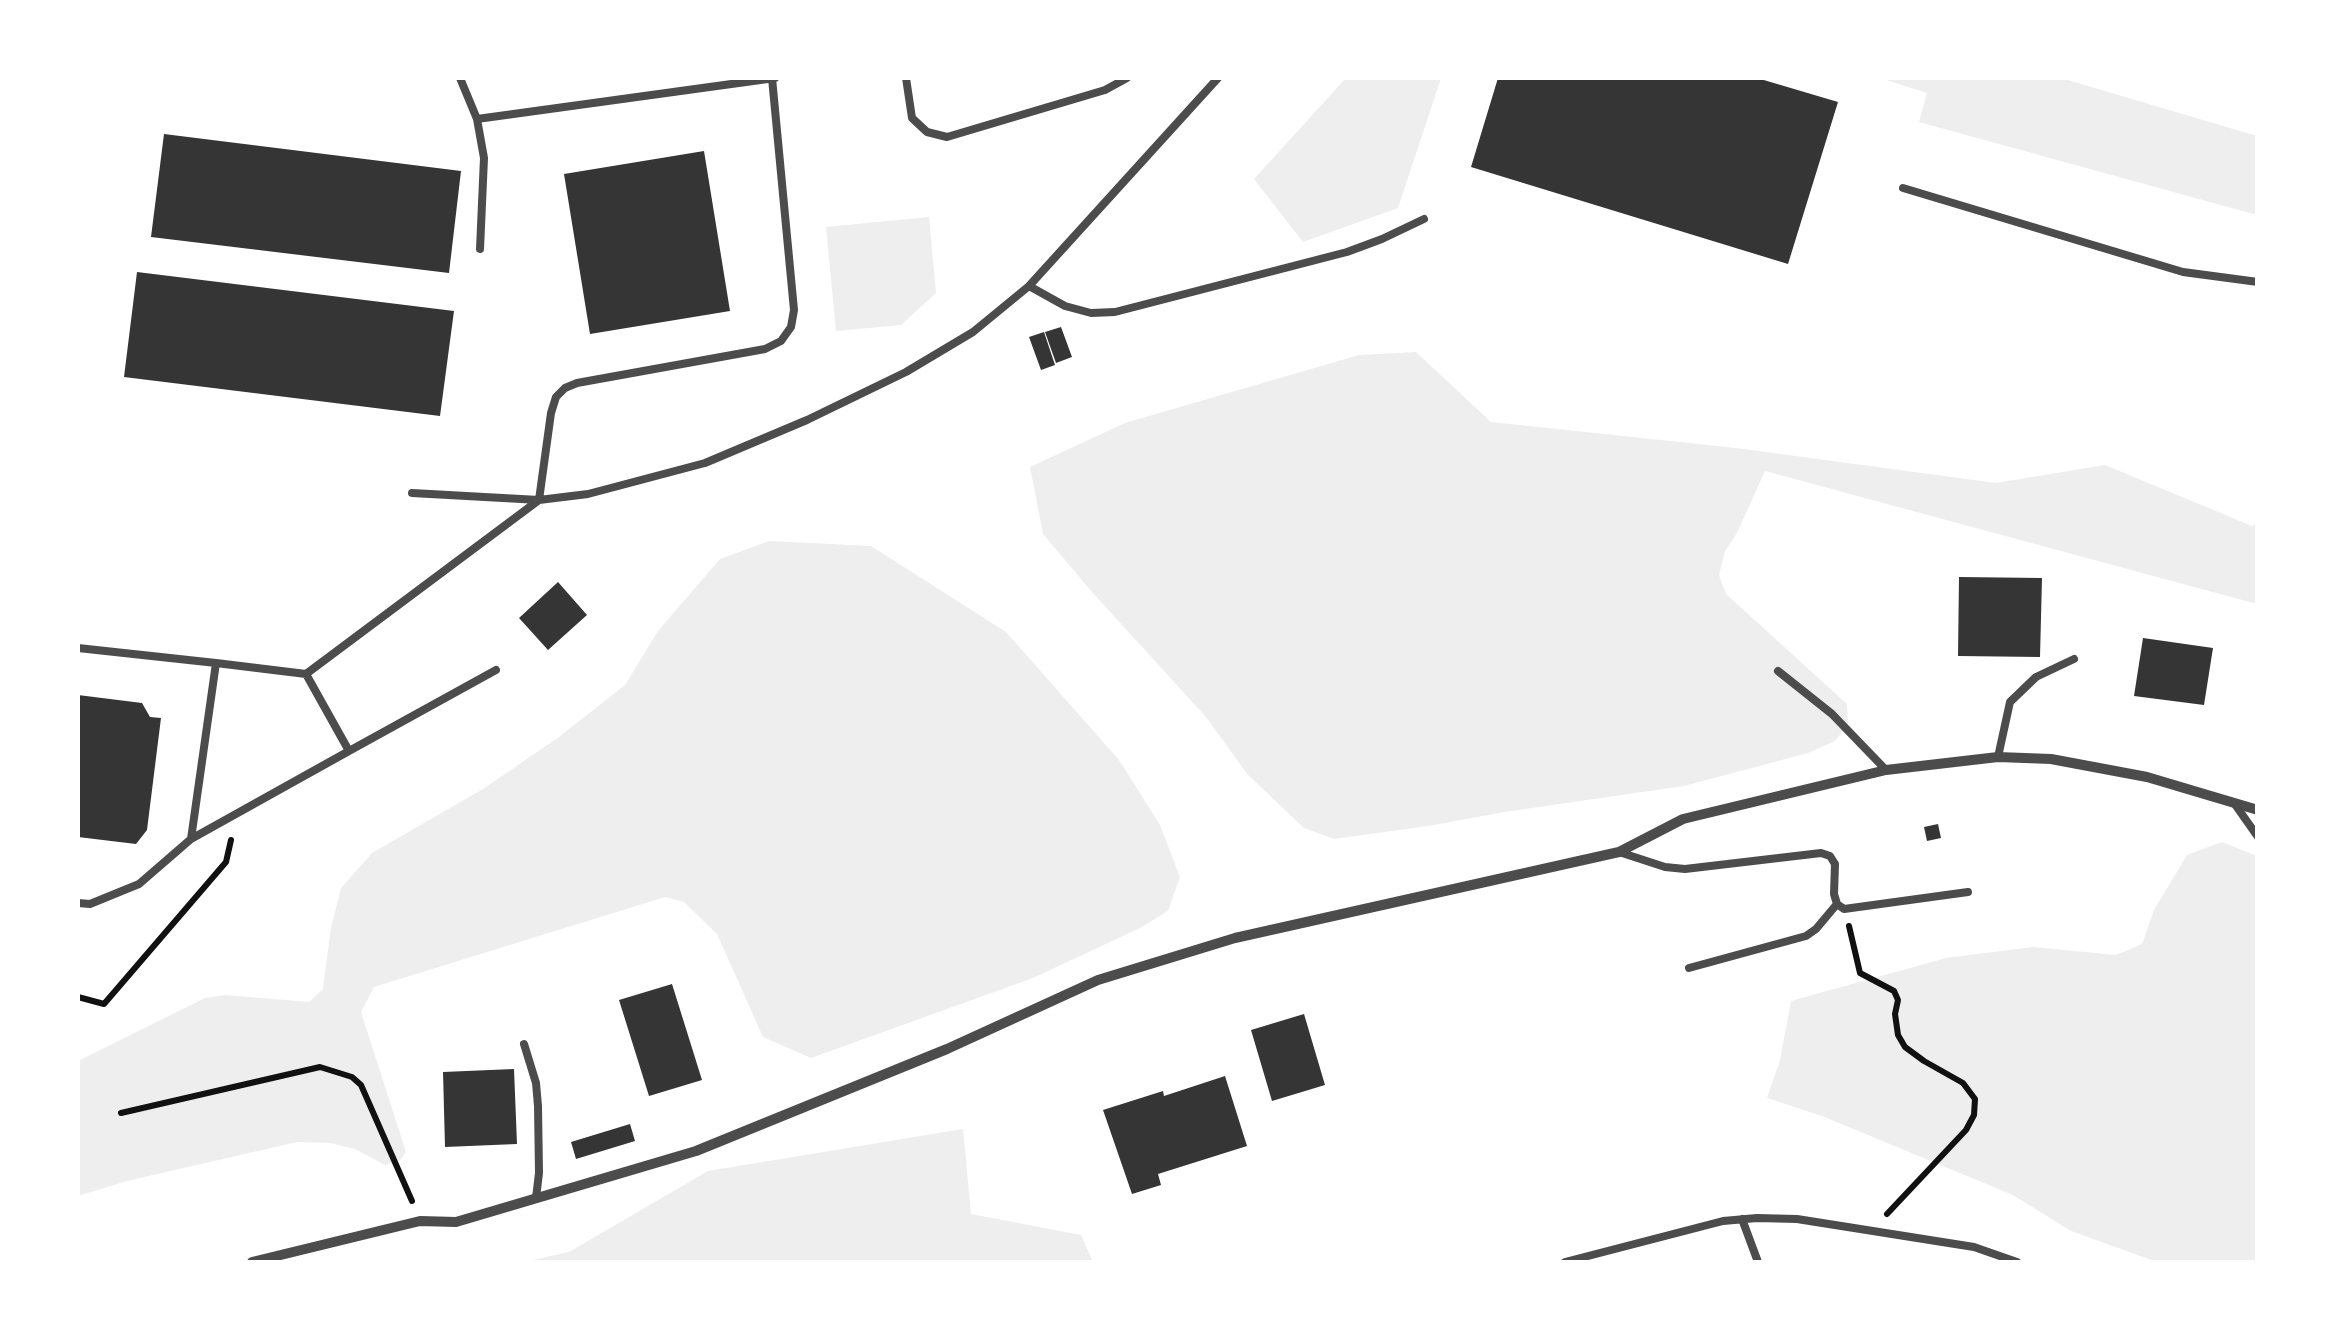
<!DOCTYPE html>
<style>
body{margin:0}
#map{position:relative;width:2335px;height:1340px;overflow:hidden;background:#fff;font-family:"Open Sans",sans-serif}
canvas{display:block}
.frame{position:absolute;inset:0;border:80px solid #fff;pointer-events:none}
</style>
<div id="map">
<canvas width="2335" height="1340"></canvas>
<div class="frame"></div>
</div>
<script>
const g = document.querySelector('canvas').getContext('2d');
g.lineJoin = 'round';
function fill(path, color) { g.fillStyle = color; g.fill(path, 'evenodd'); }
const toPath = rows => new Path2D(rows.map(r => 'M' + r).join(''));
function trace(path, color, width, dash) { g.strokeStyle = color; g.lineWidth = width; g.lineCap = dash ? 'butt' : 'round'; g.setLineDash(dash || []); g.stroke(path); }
const green = toPath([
 [1346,78,1441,78,1398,208,1303,242,1254,179],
 [1880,78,2061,78,2257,136,2257,215,1919,122,1927,93],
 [929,217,936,293,901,325,836,331,826,227],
 [1416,352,1491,422,1736,448,1996,483,2105,465,2252,526,2257,523,2257,604,1765,471,1737,533,1725,551,1719,575,1726,594,1847,704,1848,725,1835,741,1808,753,1684,786,1504,812,1428,826,1334,839,1304,828,1248,775,1206,717,1092,592,1043,534,1030,467,1125,423,1359,355],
 [769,541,871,546,1006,632,1119,760,1160,825,1180,877,1168,911,1140,928,1033,978,811,1058,763,1037,717,934,684,902,665,897,374,987,361,1012,406,1152,400,1160,385,1165,355,1149,330,1143,297,1142,127,1181,78,1196,78,1061,205,998,225,995,309,1002,323,989,331,927,341,888,372,853,483,789,559,737,625,685,658,631,720,559],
 [2222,842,2257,856,2257,1262,2157,1262,2071,1231,2013,1195,1822,1116,1767,1098,1780,1060,1791,1001,1946,958,2033,947,2116,955,2142,944,2154,910,2187,855],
 [963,1129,971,1214,1081,1235,1093,1262,524,1262,569,1252,708,1171]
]);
const building = toPath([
 [1498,78,1757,78,1838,102,1788,264,1471,167],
 [164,134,461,171,449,273,151,237],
 [704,151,730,311,590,334,564,174],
 [137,272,454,311,440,416,124,377],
 [1061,327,1072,357,1056,363,1045,332],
 [1044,332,1055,365,1041,370,1029,337],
 [1959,577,2042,578,2040,657,1958,656],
 [558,582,587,615,548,650,519,618],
 [2143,638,2213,648,2204,705,2134,696],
 [78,695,142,703,150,717,161,718,147,830,136,844,78,837],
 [1938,824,1941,838,1927,841,1924,827],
 [672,984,702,1080,649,1096,619,1000],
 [1304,1014,1325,1085,1272,1101,1251,1030],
 [514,1069,517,1144,445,1147,443,1072],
 [1225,1076,1247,1146,1158,1174,1161,1185,1132,1194,1103,1110,1163,1091,1164,1096],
 [630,1124,635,1141,576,1159,571,1142]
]);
const path = toPath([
 [1849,926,1860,973,1894,991,1898,1000,1895,1014,1898,1035,1905,1047,1924,1061,1963,1083,1975,1099,1974,1115,1966,1130,1887,1214],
 [78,997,104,1004,226,862,231,840],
 [121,1113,320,1067,352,1077,361,1085,412,1201]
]);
const service = toPath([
 [460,78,477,119,484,158,480,249],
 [906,78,912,118,927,132,947,137,1105,90,1127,78],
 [477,119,775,78],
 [1903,188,2183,272,2258,282],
 [1029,286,1065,306,1091,313,1115,312,1347,252,1382,239,1424,219],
 [412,493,539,500,588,494,705,463,807,420,906,372,973,332,1029,286,1218,78],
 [78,648,216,663,191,839,139,884,90,904,78,903],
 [216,663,306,674,539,500,551,413,556,397,565,388,577,383,765,349,781,341,791,327,794,310,772,78],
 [1778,671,1832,714,1886,770],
 [349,751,496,670],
 [1998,757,2010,702,2036,677,2074,659],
 [2234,803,2258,837],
 [191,839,349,751,306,674],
 [1619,852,1665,867,1685,869,1821,853,1830,856,1835,864,1834,894,1837,904,1844,909,1968,892],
 [1689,968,1806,936,1816,929,1837,904],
 [524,1044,536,1083,538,1106,539,1173,536,1198],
 [1742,1219,1758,1262],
 [1565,1262,1723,1221,1757,1218,1797,1219,1974,1247,2017,1262]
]);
const minor = toPath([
 [252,1262,420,1221,456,1222,696,1151,947,1049,1098,980,1235,938,1619,852,1683,819,1886,770,1998,757,2051,759,2147,777,2258,810]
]);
fill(green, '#eee');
fill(building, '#353535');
trace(path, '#111', 6);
trace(service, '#4c4c4c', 8);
trace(minor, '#4c4c4c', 10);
</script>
